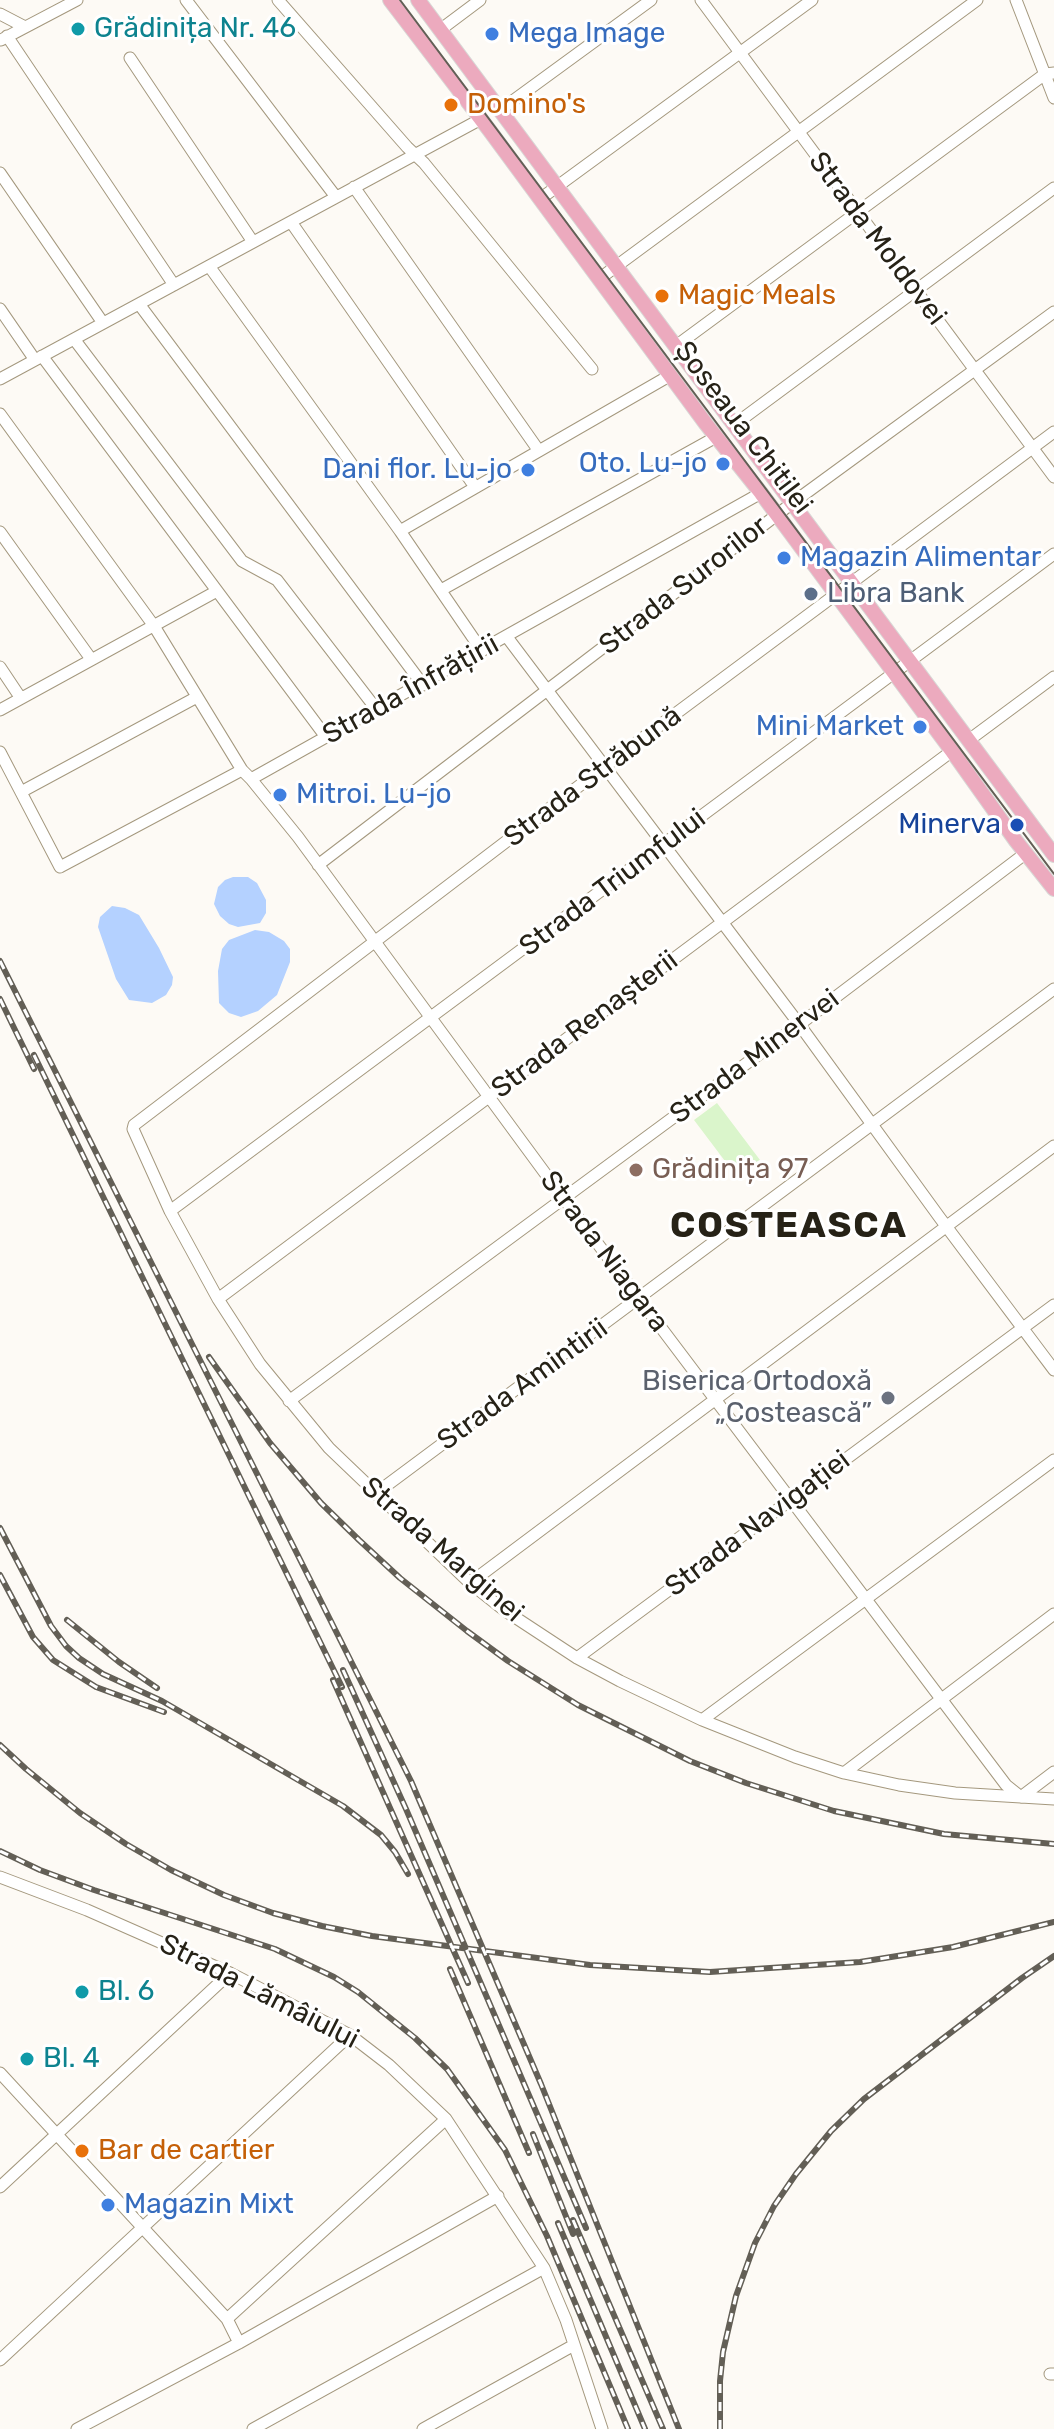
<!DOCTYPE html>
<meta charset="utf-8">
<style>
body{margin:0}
canvas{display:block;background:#fdfaf5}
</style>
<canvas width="1054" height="2429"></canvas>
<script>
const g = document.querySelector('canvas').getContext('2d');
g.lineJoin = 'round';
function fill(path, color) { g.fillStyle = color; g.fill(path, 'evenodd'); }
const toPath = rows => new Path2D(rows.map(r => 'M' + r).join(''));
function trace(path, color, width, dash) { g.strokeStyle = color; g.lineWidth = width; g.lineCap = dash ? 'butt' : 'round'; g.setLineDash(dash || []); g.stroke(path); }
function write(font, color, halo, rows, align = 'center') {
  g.font = font + ' Rubik,sans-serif'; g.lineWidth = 6; g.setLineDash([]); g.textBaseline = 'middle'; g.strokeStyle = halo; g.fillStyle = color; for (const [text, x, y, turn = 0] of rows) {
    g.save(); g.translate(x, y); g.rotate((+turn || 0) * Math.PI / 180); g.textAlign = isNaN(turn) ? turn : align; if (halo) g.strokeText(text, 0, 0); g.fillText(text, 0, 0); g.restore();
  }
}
const green = toPath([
 [717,1103,760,1160,737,1177,694,1120]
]);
const water = toPath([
 [233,877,248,877,257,883,266,900,266,913,260,923,238,927,229,924,220,916,214,904,218,887,225,880],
 [112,906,125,908,139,915,159,948,173,977,172,985,166,995,152,1003,129,1000,116,979,98,927,100,917],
 [255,930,269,932,284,941,290,949,290,962,277,995,258,1011,241,1017,229,1013,219,1003,218,971,222,949,229,940]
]);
const minor = toPath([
 [186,0,336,197],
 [278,0,407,147,424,163,592,369],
 [701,0,1054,477],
 [1016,0,1054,98],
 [0,14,25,27],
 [440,30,480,0],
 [7,36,174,285],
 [1,40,77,0],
 [130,58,253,242],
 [499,111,651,0],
 [0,173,103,323],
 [354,187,539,451],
 [540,199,812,0],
 [291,222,475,487],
 [209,266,400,531,482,651],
 [599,279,977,0],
 [139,304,423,685],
 [0,309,35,360],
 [74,339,242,561,277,580,377,710],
 [676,346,1045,74,1054,73],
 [42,356,326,737],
 [0,379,481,119],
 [0,414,154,626,242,770],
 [734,425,1054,188],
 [1054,432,604,767,134,1125,133,1129,170,1211,218,1299,260,1364,329,1448,470,1583,504,1610,577,1658,620,1681,702,1720,795,1757,844,1773,899,1785,955,1793,1054,1799],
 [400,531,669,376],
 [0,532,91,659],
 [441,590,716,437],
 [507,637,799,1024,940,1218,1054,1370],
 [0,667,20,697],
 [0,710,217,591],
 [969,740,1054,677],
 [0,752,60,867,242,770,251,779,761,493],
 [251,779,298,837,564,1199,1006,1785,1021,1797,1054,1772],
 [21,792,197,697],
 [318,865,791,504,1054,312],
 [170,1211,1054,554],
 [218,1299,952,751],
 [289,1401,804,1021,1026,853],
 [375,1494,1054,989],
 [470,1583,1054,1146],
 [577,1658,1054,1305],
 [702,1720,1054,1460],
 [844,1773,1054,1614],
 [0,1877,87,1910,230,1973,350,2035,389,2065,446,2119,544,2268,566,2320,602,2429],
 [0,2073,227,2319,239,2343],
 [0,2187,230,1973],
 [227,2319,446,2119],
 [0,2360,350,2035],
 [1050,2374,1054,2374],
 [77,2429,239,2343,498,2196],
 [253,2429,544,2268],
 [423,2429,574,2345]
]);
const major = toPath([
 [390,0,490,131,706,424,761,493,952,751,1016,841,1054,889],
 [418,0,1054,855]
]);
const tram = toPath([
 [400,0,1054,874]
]);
const rail = toPath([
 [0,961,411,1781,541,2084,679,2429],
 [0,999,34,1069],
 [34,1055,342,1687],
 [209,1357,270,1443,321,1503,359,1540,400,1578,467,1631,508,1661,578,1705,690,1761,746,1783,834,1811,944,1834,1054,1844],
 [0,1528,51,1626,66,1646,79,1658,103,1674,162,1701,343,1806,381,1835,395,1852,408,1874],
 [0,1575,33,1637,53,1660,96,1687,164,1712],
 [67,1620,119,1662,157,1688],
 [343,1670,406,1809,586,2228],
 [333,1680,468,1983],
 [0,1745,26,1769,80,1813,126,1844,171,1870,224,1895,273,1913,322,1926,372,1936,590,1965,710,1972,860,1962,953,1947,1054,1922],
 [0,1851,40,1870,94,1890,275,1949,334,1977,358,1992,415,2038,447,2069,505,2150,547,2236,628,2429],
 [450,1969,529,2153],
 [533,2134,573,2234],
 [573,2220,663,2429],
 [558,2223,645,2429],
 [720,2429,720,2381,723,2352,736,2296,755,2243,774,2206,796,2174,831,2131,864,2099,1022,1978,1054,1956]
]);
const markers = [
 [78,29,8,"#0f9aa8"],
 [492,34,8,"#3f7fe0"],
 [451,105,8,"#e8710a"],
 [662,296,8,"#e8710a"],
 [723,464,8,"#3f7fe0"],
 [528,470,8,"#3f7fe0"],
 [784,558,8,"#3f7fe0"],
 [811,594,8,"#5c6f8a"],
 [920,727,8,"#3f7fe0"],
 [280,795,8,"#3f7fe0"],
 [1017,825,8,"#1a4fb4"],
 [636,1170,8,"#8d6e63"],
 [888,1398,8,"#6b7280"],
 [82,1992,8,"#0f9aa8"],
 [27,2059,8,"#0f9aa8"],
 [82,2151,8,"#e8710a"],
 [108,2205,8,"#3f7fe0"]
];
const cultureNames = [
 ["Grădinița Nr. 46",94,29],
 ["Bl. 6",98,1992],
 ["Bl. 4",43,2059]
];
const shopNames = [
 ["Mega Image",508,34],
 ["Oto. Lu-jo",707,464,"right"],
 ["Dani flor. Lu-jo",512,470,"right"],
 ["Magazin Alimentar",800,558],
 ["Mini Market",904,727,"right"],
 ["Mitroi. Lu-jo",296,795],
 ["Magazin Mixt",124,2205]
];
const foodNames = [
 ["Domino's",467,105],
 ["Magic Meals",678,296],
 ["Bar de cartier",98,2151]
];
const streetNames = [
 ["Strada Moldovei",877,239,53],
 ["Șoseaua Chitilei",743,428,53],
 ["Strada Surorilor",684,586,-38],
 ["Strada Înfrățirii",411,690,-29],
 ["Strada Străbună",593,777,-37],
 ["Strada Triumfului",613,883,-37],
 ["Strada Renașterii",585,1025,-37],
 ["Strada Minervei",755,1057,-37],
 ["Strada Niagara",604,1252,53],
 ["Strada Amintirii",523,1385,-36],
 ["Strada Navigației",758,1524,-37],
 ["Strada Marginei",442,1550,41],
 ["Strada Lămâiului",259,1992,27]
];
const serviceNames = [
 ["Libra Bank",827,594]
];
const transitNames = [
 ["Minerva",1001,825]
];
const educationNames = [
 ["Grădinița 97",652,1170]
];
const worshipNames = [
 ["Biserica Ortodoxă",872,1382],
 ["„Costească”",872,1414]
];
const districtNames = [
 ["COSTEASCA",789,1227]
];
fill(green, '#daf5cb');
fill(water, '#b4d1ff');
trace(minor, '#a4987e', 13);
trace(major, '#d8d7d5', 16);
trace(minor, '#fff', 11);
trace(major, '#ecaabe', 14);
trace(tram, '#635f56', 2);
trace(rail, '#635f56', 6);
trace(rail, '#fff', 3, [9]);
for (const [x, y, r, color] of markers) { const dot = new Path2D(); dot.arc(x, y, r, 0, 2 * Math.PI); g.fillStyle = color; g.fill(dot); trace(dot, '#fff', 3); }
write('28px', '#0d838f', '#fff', cultureNames, 'left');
write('28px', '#366cbe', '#fff', shopNames, 'left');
write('28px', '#c56008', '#fff', foodNames, 'left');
write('28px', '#262217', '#fff', streetNames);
write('28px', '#4e5e75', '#fff', serviceNames, 'left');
write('28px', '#164399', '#fff', transitNames, 'right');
write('28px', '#785e54', '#fff', educationNames, 'left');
write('28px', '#5b616d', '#fff', worshipNames, 'right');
g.letterSpacing = '2px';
write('bold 36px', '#262217', '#fff', districtNames);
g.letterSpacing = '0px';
</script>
